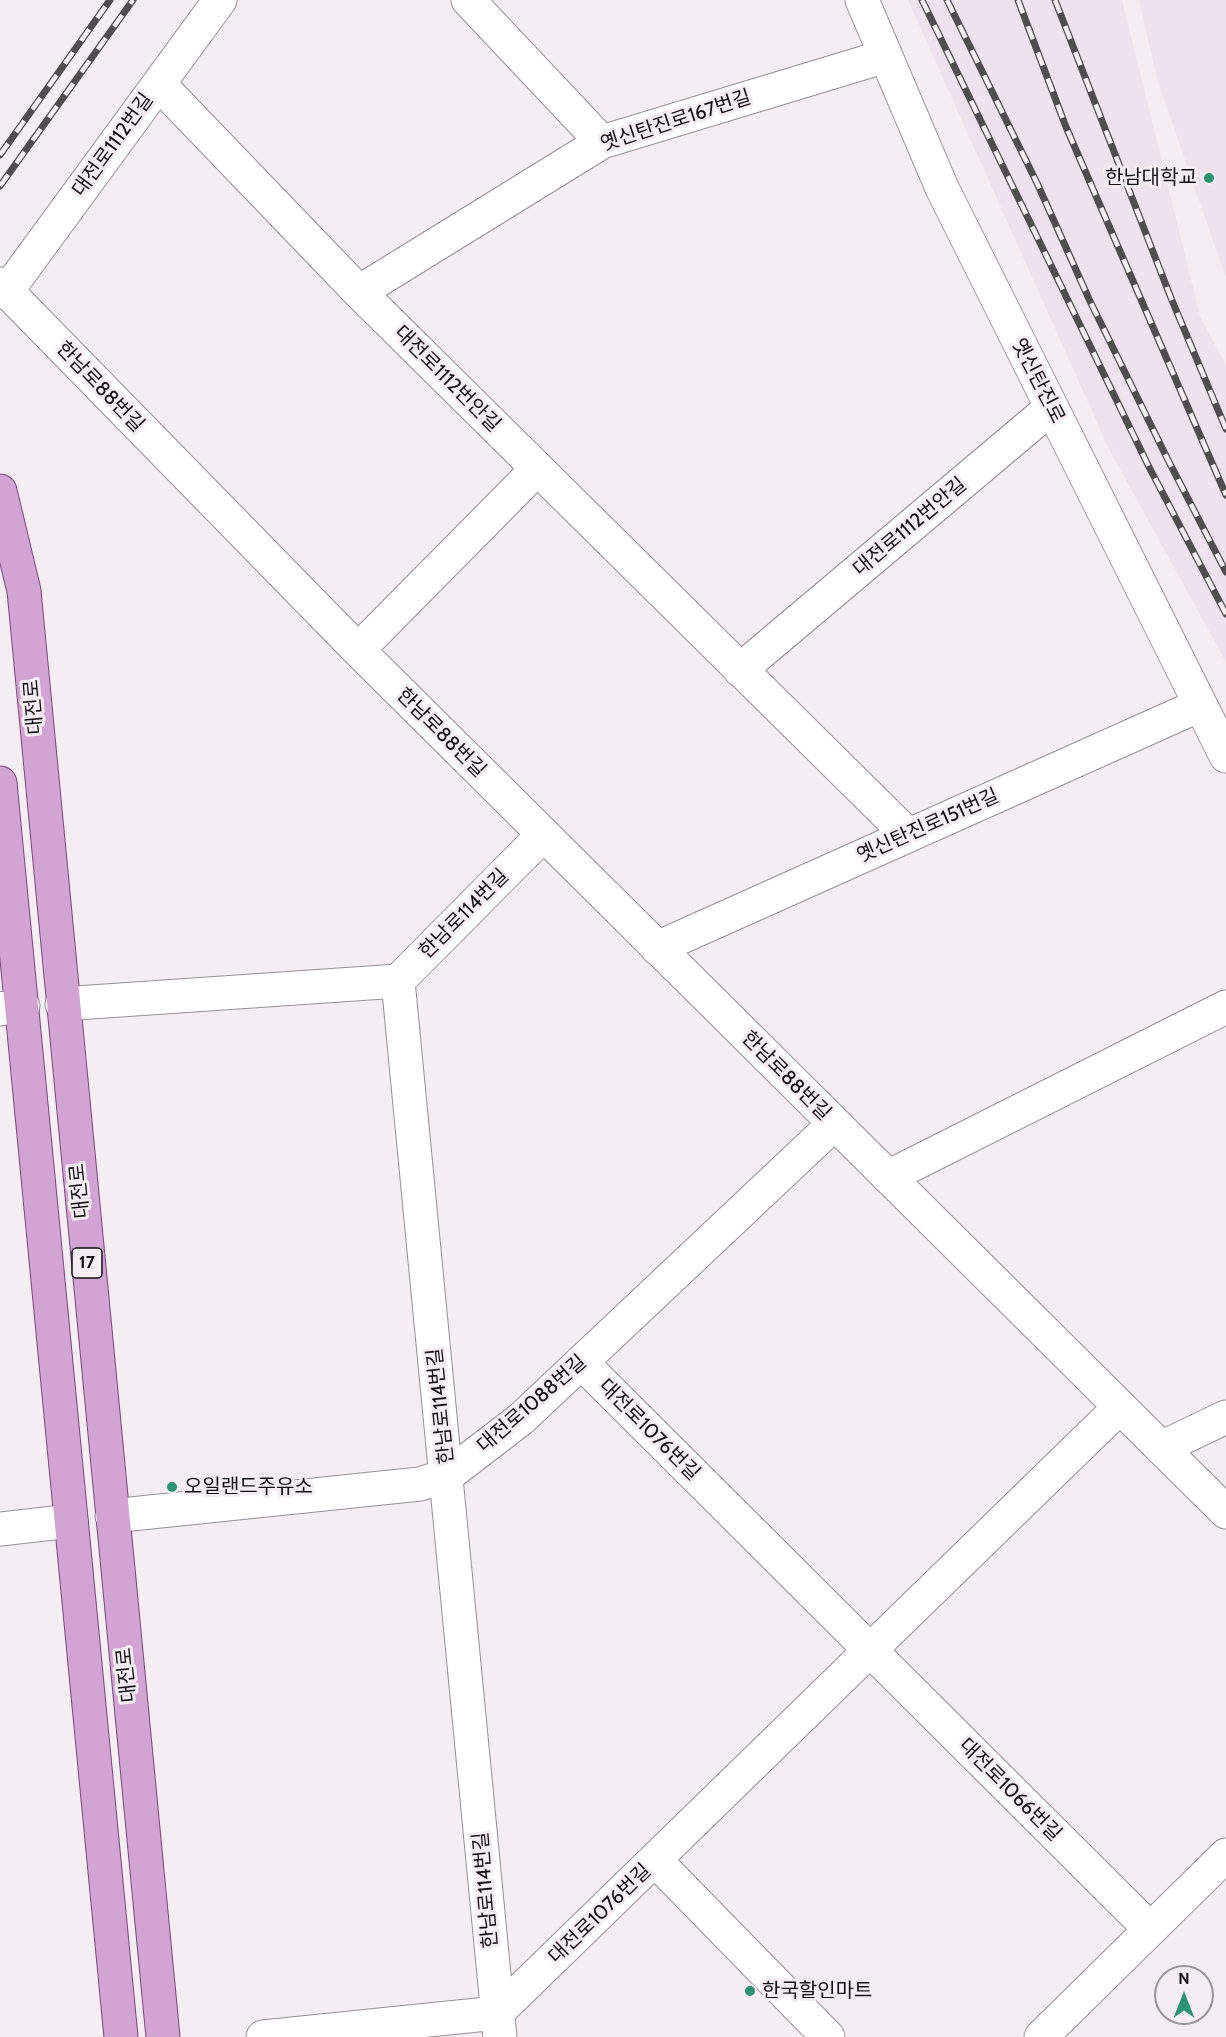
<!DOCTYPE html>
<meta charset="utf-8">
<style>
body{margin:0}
#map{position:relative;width:1226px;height:2037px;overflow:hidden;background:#f4eef3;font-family:Cabin,sans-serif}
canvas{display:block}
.north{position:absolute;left:1154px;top:1965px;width:60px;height:60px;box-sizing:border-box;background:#f4eef3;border:2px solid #9a9599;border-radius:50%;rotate:0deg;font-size:16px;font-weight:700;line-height:24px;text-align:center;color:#121012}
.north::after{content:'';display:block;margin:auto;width:21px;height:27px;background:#2a9371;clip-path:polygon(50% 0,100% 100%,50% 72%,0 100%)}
</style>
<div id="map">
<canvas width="1226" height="2037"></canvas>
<div class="north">N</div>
</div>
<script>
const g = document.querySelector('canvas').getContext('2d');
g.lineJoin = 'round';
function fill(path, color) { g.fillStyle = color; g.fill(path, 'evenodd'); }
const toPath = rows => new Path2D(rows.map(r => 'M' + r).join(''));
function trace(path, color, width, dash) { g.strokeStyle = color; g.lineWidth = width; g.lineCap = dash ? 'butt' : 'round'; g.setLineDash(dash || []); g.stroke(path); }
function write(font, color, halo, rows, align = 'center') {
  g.font = font + ' Cabin,"Noto Sans KR",sans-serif'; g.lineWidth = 6; g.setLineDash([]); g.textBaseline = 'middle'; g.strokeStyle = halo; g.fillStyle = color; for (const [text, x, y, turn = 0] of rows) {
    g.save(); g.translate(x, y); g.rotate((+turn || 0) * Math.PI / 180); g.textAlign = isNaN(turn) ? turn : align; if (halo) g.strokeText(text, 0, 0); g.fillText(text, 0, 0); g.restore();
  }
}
const built = toPath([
 [908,0,1122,0,1200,316,1226,366,1226,662,1109,449],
 [1139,0,1226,0,1226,278,1157,79]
]);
const minor = toPath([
 [468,0,602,142],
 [862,0,942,188,1226,756],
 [159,84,359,292,908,835],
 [0,284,358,650,1226,1512],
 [7,291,220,0],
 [359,292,602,142,886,56],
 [358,650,537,469],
 [740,670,1051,408],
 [657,948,1200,705],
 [62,1004,398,981],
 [0,1009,23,1006],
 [888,1177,1226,1007],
 [581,1362,1150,1929],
 [1161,1448,1226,1417],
 [112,1516,420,1484,448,1475,521,1419,834,1124],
 [0,1529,71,1521],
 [655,1860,828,2037],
 [263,2037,497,2013,1120,1407],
 [500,2037,398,981,543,835],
 [1041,2037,1226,1855]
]);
const major = toPath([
 [0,491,24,591,163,2037],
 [0,783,121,2037]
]);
const rail = toPath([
 [922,0,1149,467,1226,614],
 [947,0,1037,183,1089,299,1168,460,1226,572],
 [1018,0,1066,127,1226,495],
 [1055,0,1171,298,1226,429],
 [0,155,110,0],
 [0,186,133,0]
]);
const markers = [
 [1209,178,6,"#2a9371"],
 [172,1487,6,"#2a9371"],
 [750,1991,6,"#2a9371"]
];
const shields = [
 [87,1263,30]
];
const shieldNames = [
 ["17",87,1263]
];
const streetNames = [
 ["옛신탄진로167번길",676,121,-18],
 ["대전로1112번길",113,145,-54],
 ["대전로1112번안길",447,379,45],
 ["옛신탄진로",1038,381,63],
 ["한남로88번길",100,387,46],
 ["대전로1112번안길",910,527,-40],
 ["대전로",34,707,-95],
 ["한남로88번길",441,733,45],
 ["옛신탄진로151번길",928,826,-24],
 ["한남로114번길",464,914,-45],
 ["한남로88번길",786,1076,45],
 ["대전로",80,1191,-96],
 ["대전로1088번길",532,1404,-41],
 ["한남로114번길",441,1406,-96],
 ["대전로1076번길",649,1430,45],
 ["대전로",127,1675,-96],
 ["대전로1066번길",1010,1790,45],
 ["한남로114번길",486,1890,-95],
 ["대전로1076번길",600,1914,-44]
];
const poiNames = [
 ["한남대학교",1197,178,"right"],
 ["오일랜드주유소",184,1487],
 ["한국할인마트",762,1991]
];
fill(built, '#ede2ed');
trace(minor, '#969196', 35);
trace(major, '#7c487d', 35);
trace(minor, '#fff', 33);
trace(major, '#d3a3d4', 33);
trace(rail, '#504d4f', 7);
trace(rail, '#f4eef3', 4.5, [14]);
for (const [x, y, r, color] of markers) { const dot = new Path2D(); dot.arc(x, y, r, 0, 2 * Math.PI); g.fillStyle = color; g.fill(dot); trace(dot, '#f4eef3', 2); }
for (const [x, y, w] of shields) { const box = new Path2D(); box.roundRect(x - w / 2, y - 15, w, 30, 4.5); g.fillStyle = '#f4eef3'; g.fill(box); trace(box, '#121012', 1.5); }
write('bold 18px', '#121012', null, shieldNames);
write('20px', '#121012', '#f4eef3', streetNames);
write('20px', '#121012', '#f4eef3', poiNames, 'left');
</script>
